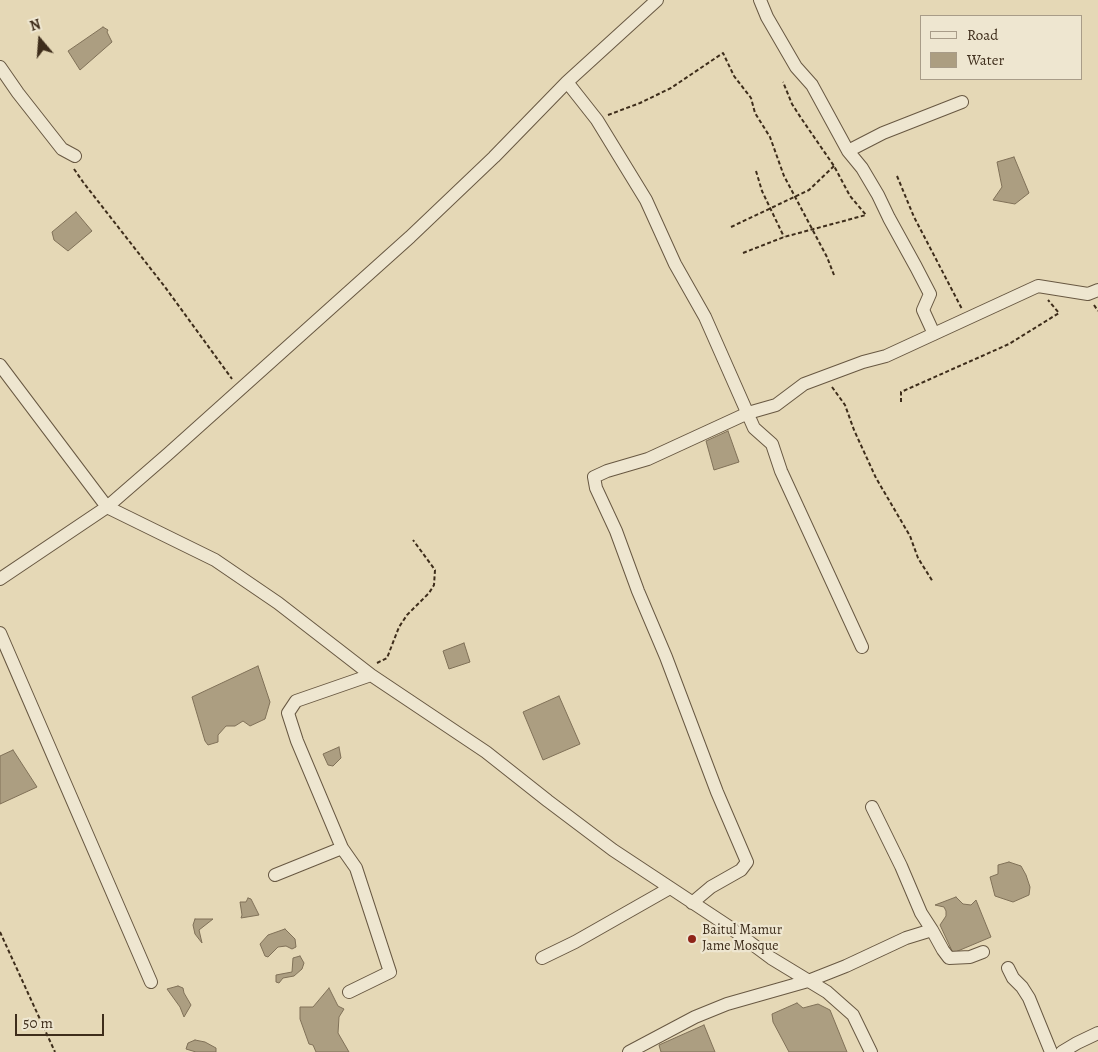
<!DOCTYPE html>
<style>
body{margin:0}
#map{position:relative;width:1098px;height:1052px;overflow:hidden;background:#e5d8b6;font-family:Alegreya,serif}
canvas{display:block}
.legend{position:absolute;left:920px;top:15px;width:162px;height:65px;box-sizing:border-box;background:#eee6d0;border:1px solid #a89c88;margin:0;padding:6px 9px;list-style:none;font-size:15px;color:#3e2d1b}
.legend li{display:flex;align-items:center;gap:10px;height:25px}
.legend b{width:25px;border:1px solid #a89c88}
.north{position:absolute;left:15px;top:15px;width:50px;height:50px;-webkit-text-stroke:4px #eee6d0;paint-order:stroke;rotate:342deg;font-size:14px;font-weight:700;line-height:20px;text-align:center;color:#3e2d1b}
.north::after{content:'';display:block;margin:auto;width:18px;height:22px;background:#3e2d1b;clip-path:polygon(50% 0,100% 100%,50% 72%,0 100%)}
.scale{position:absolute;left:15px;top:1014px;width:89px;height:22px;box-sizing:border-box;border:2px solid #3e2d1b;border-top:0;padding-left:6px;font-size:15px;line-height:18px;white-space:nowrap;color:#3e2d1b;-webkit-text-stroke:4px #eee6d0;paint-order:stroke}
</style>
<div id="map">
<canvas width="1098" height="1052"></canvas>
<ul class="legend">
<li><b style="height:6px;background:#eee6d0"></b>Road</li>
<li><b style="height:14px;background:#ac9e81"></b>Water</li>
</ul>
<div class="north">N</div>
<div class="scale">50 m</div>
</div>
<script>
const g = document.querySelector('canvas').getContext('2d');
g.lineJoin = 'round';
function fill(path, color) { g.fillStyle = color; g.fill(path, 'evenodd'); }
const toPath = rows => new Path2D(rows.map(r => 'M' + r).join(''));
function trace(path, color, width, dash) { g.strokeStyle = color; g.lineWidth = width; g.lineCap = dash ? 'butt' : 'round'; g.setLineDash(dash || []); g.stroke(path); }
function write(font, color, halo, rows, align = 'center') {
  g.font = font + ' Alegreya,serif'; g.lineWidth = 4.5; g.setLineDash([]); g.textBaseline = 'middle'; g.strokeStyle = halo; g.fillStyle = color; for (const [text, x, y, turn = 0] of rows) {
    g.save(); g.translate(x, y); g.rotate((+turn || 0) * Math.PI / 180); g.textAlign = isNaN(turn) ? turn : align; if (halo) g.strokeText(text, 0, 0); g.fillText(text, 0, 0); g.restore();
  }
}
const water = toPath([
 [103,27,108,30,107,32,112,42,80,70,68,51,103,27],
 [1014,157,1029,193,1015,204,993,200,1002,187,997,162,1014,157],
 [76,212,92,231,68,251,54,240,52,232,76,212],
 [728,431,739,462,714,470,706,441,728,431],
 [464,643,470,662,449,669,443,651,464,643],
 [258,666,270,702,265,719,250,726,243,721,235,726,226,726,218,735,218,742,208,745,205,741,192,697,258,666],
 [559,696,580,744,543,760,523,712,559,696],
 [339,747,341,758,333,766,328,765,323,754,339,747],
 [13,750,37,787,0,804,0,756,13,750],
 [1009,862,1021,866,1026,875,1030,887,1029,895,1013,902,995,896,990,877,998,874,998,865,1009,862],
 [956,897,963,904,971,905,976,900,991,937,953,953,940,925,946,916,946,911,944,907,935,905,956,897],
 [248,898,251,899,259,915,241,918,242,915,240,902,246,902,248,898],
 [195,919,213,919,199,930,202,943,195,934,193,925,195,919],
 [285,929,295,939,296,947,292,949,286,946,278,947,268,957,265,956,260,944,268,935,285,929],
 [300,956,304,963,302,969,294,976,283,978,279,983,276,982,276,975,292,972,293,958,300,956],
 [178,986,183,988,184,993,191,1005,184,1017,180,1007,167,989,178,986],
 [329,988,338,1006,344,1009,339,1017,338,1033,349,1052,316,1052,313,1045,309,1044,300,1019,300,1007,313,1007,329,988],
 [797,1003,803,1008,818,1004,830,1010,847,1052,789,1052,773,1022,772,1014,797,1003],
 [704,1025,715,1052,661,1052,659,1045,704,1025],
 [195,1040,205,1042,216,1048,216,1052,196,1052,186,1049,188,1043,195,1040]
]);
const path = toPath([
 [608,115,640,103,671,88,723,53,734,76,751,98,755,113,770,137,784,176,827,257,834,275],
 [74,169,83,182,165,287,232,379],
 [756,171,762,191,784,237],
 [897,176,914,217,962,309],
 [731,227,809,190,834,166],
 [743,253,784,237,866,215,850,196,834,166,801,118,792,104,783,82],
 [1094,305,1098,311],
 [832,387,845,405,854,430,876,478,910,536,918,558,933,582],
 [901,402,901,392,1009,344,1059,313,1048,300],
 [377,663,387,658,399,627,407,615,429,593,434,585,435,570,413,540],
 [0,932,55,1052]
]);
const minor = toPath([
 [760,0,767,17,796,67,812,85,848,151,862,168,878,195,889,218,916,267,930,294,923,310,934,334],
 [0,67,18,93,62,149,75,156],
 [567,82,597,120,646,200,675,264,705,317,754,428,772,444,781,471,862,647],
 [848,151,883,133,962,102],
 [0,365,107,507,215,560,278,603,371,675,486,752,548,801,613,850,728,926,771,958,827,992,853,1015,871,1052],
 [0,579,107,507,168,454,410,237,494,157,567,82,657,0],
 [0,633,151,982],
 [872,807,901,866,921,913,932,930],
 [275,875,342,848],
 [692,903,711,887,741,870,747,862,717,792,666,657,638,591,616,531,596,488,594,477,607,471,648,459,748,413,776,405,804,384,863,362,886,356,1038,286,1088,294,1098,290],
 [542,958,575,942,670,888],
 [1008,968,1013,978,1022,987,1029,998,1051,1052],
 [349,992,390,972,356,868,342,848,297,741,288,713,296,701,371,675],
 [629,1052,695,1017,727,1004,808,981,846,966,906,938,932,930,943,950,949,958,970,957,983,952],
 [1062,1052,1077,1043,1098,1033]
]);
const markers = [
 [692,939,5,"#8f2418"]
];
const poiNames = [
 ["Baitul Mamur",702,931],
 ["Jame Mosque",702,947]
];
fill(water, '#ac9e81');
trace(water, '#807158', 1);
trace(minor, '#685842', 14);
trace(path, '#3e2d1b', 2, [4, 2.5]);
trace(minor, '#eee6d0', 12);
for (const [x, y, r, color] of markers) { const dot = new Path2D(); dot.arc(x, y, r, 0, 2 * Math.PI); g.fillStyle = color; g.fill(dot); trace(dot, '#eee6d0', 2); }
write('14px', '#3e2d1b', '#eee6d0', poiNames, 'left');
</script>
